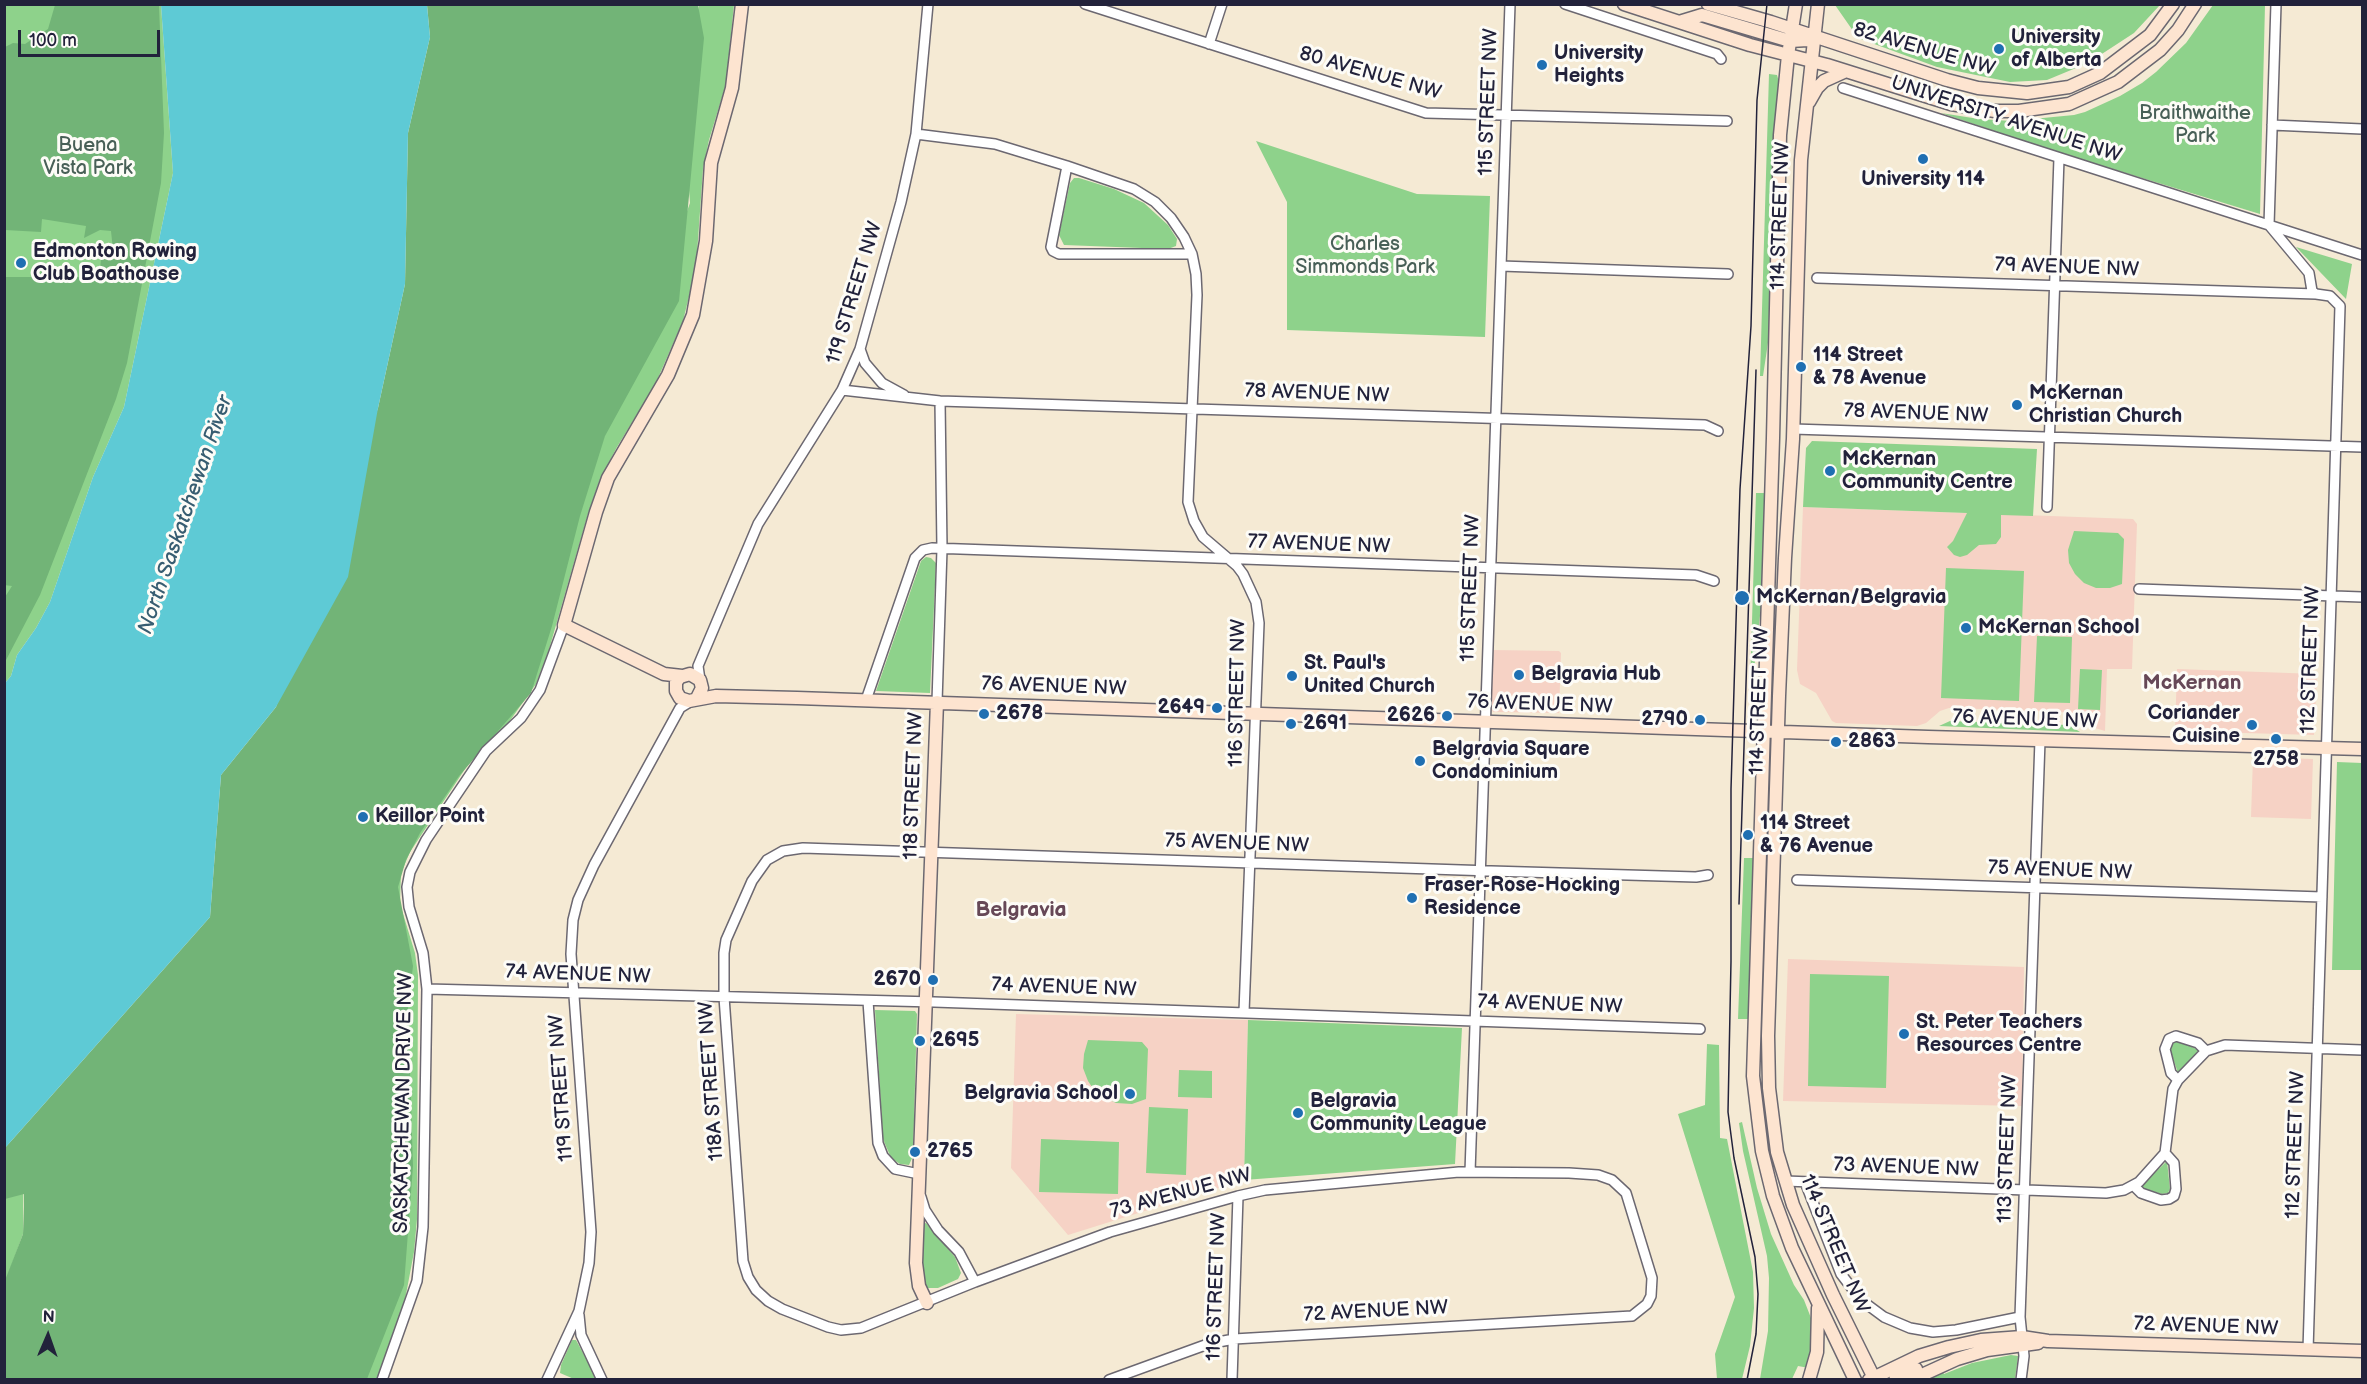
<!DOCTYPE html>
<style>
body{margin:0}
#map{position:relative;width:2367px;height:1384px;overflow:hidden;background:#f5ead4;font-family:"Balsamiq Sans",sans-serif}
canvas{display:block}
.frame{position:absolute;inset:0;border:6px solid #22223b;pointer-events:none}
.north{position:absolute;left:18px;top:1306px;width:60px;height:60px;-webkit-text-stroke:4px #fdfcf7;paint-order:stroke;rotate:2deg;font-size:16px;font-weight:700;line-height:24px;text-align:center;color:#22223b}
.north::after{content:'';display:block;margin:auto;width:21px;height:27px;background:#22223b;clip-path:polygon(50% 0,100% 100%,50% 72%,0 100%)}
.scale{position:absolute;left:18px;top:30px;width:142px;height:27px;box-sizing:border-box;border:3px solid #22223b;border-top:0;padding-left:8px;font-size:18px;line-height:21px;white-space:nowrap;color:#22223b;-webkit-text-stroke:4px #fdfcf7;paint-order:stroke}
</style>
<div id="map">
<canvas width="2367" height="1384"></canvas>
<div class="frame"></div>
<div class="north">N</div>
<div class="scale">100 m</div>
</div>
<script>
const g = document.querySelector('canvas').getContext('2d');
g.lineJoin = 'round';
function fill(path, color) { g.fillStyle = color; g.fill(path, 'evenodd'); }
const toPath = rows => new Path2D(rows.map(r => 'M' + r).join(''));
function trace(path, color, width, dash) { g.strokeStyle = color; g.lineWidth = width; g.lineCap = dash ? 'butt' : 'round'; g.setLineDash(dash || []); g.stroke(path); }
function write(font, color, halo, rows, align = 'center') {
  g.font = font + ' "Balsamiq Sans",sans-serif'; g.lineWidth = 6; g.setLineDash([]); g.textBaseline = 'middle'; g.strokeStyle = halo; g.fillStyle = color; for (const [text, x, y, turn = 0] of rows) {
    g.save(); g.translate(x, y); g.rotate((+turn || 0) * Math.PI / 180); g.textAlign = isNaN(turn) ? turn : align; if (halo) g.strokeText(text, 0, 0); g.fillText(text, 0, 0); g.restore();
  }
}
const built = toPath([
 [1803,507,2133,519,2137,524,2132,669,2107,669,2105,731,2095,728,2082,717,2073,713,2043,711,1949,708,1940,711,1926,723,1917,726,1836,723,1832,721,1816,693,1800,684,1797,670],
 [1492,650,1559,651,1561,653,1559,713,1493,712,1491,708],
 [2177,669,2317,674,2314,735,2175,731],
 [2253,757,2313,759,2311,819,2251,817],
 [1788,959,2024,967,2022,1106,1783,1101],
 [1016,1014,1248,1020,1244,1180,1068,1235,1011,1168]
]);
const green = toPath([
 [5,5,161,5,173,173,124,407,93,477,50,602,36,628,17,655,11,676,5,683],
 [699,5,734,5,726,84,709,140,703,169,696,268,683,321,655,385,617,447,599,482,588,514,548,653,536,684,509,722,475,754,410,852,401,873,400,904,415,953,418,975,417,1219,414,1252,404,1305,378,1379,283,1380,382,899,561,554,690,203,688,177,694,33],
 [1835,5,2160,5,2134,33,2088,63,2047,80,2010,82,1937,67,1858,38],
 [2213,5,2265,5,2260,214,2060,153,1941,113,1979,119,2012,121,2074,115,2085,112,2120,96,2142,83,2156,72,2186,43],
 [1769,74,1777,75,1779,82,1774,133,1769,336,1763,376,1760,376],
 [1256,141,1417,194,1490,196,1485,337,1287,330,1287,202],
 [1074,178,1079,178,1114,189,1144,203,1168,225,1177,239,1176,246,1168,249,1064,245,1059,235,1070,183],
 [2296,247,2352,264,2346,299],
 [1812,441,2037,449,2033,516,2001,515,2001,537,1996,544,1979,545,1967,555,1960,557,1954,555,1947,547,1953,541,1967,513,1803,507,1806,448],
 [1756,493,1765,493,1761,607,1755,660,1753,699,1750,699,1750,685],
 [2074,531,2118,533,2124,539,2122,584,2110,588,2096,588,2084,583,2075,574,2069,563,2068,550],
 [926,557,931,558,936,563,930,693,876,691,921,561],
 [1946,568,2024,571,2019,701,1941,698],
 [2037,636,2072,637,2070,703,2034,702],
 [2080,669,2102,670,2100,710,2078,709],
 [1950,721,2069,725,2080,732,1939,726],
 [2337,762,2362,763,2362,970,2332,970],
 [1744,858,1753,858,1748,1019,1738,1019],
 [1810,974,1889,976,1886,1088,1808,1086],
 [875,1010,915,1011,917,1014,913,1156,909,1165,900,1164,891,1158,883,1139],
 [1248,1020,1462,1028,1455,1164,1244,1180],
 [1088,1040,1142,1042,1148,1049,1146,1099,1132,1104,1116,1103,1096,1093,1088,1081,1083,1068,1084,1054],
 [2177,1041,2199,1050,2178,1073,2170,1049,2172,1043],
 [1707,1044,1719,1045,1720,1138,1727,1139,1753,1272,1754,1308,1750,1346,1742,1379,1717,1379,1715,1354,1735,1297,1678,1114,1705,1105],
 [1179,1070,1212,1071,1212,1098,1178,1097],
 [1149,1107,1188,1109,1186,1175,1146,1173],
 [1742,1122,1757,1188,1771,1234,1794,1285,1804,1300,1811,1318,1814,1341,1809,1368,1798,1366,1792,1379,1760,1379,1768,1331,1769,1278,1767,1256,1743,1151,1739,1123],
 [24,1128,23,1234,5,1283,5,1148],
 [1041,1139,1119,1142,1118,1194,1039,1192],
 [2167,1161,2170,1189,2168,1193,2162,1194,2142,1188,2142,1185],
 [926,1223,955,1257,961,1273,958,1279,938,1288,928,1288,924,1284,921,1261,922,1224],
 [572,1340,576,1340,597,1379,574,1379,560,1373,561,1365],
 [2011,1355,2018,1356,2015,1379,1920,1380,1941,1369,1944,1374,1972,1363]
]);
const forest = toPath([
 [55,5,159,5,164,133,161,183,127,363,116,399,40,595,5,662,5,597,12,586,4,585,5,277,40,277,41,271,44,270,82,278,100,270,101,259,113,250,111,231,100,230,84,238,86,226,42,219,41,232,5,230,5,47,13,43,25,44,48,29],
 [427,5,698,5,704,38,679,301,605,436,580,516,552,626,531,693,459,776,420,833,406,860,398,887,413,966,408,1008,413,1166,404,1285,367,1379,5,1379,4,1283,23,1234,24,1206,24,1194,5,1199,5,1148,210,917,221,775,276,707,378,408,405,284,408,133,430,37]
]);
const water = toPath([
 [161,5,427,5,430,37,408,133,405,284,378,408,348,577,276,707,221,775,210,917,5,1148,5,683,11,676,17,655,36,628,50,602,93,477,124,407,173,173]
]);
const street = toPath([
 [1085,4,1426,113,1727,121],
 [1565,4,1717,54,1721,59],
 [2276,4,2269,225,2309,273,2312,291,2316,294],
 [1209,44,1222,4],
 [1843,88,2362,255],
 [2272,125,2362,129],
 [916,134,995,144,1067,166,1134,189,1155,202,1171,218,1184,237,1192,254,1196,274,1197,295,1188,502,1194,521,1203,537,1237,566,1243,574,1256,602,1259,623,1244,1012],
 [1067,166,1051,247,1053,251,1059,254,1192,254],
 [1501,266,1728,274],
 [1817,278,2316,294,2330,296,2340,306,2308,1350],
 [860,349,865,363,882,383,904,395],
 [842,390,940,401,1705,425,1718,431],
 [1793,429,2362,447],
 [2047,507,2059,158],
 [2139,589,2362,597],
 [700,680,698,666,758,524,842,390,860,349,901,202,916,134,928,4],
 [866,700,915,558,923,550,932,548,1696,575,1714,581],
 [937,702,942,549,940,401],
 [1797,880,2322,897],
 [427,989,934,1002,1700,1029],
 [868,1001,878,1143,883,1156,895,1169,919,1174],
 [2178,1080,2171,1073,2165,1049,2169,1039,2176,1036,2198,1043,2206,1051],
 [1470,1172,1510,4],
 [1785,1181,2106,1193,2124,1190,2139,1182,2165,1153,2173,1089,2178,1080,2206,1051,2225,1045,2362,1050],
 [1805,1182,1841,1274,1861,1300,1884,1317,1910,1328,1933,1332,1956,1330,2020,1317],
 [2134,1186,2141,1193,2161,1200,2169,1199,2174,1196,2176,1189,2174,1163,2165,1153],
 [921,1197,925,1210,938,1230,959,1252,975,1282],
 [579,1315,581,1335,602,1380],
 [382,1380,417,1281,423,1227,427,989,423,953,409,907,407,887,410,872,426,840,486,751,521,718,540,690,564,625],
 [547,1380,579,1311,589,1263,591,1232,571,954,573,920,578,900,594,865,680,708,693,700],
 [1109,1380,1208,1344,1234,1339,1632,1316,1647,1304,1651,1296,1652,1278,1626,1193,1612,1180,1598,1175,1569,1173,1459,1172,1265,1190,1238,1196,1110,1232,975,1282,861,1328,841,1330,828,1327,782,1309,768,1301,756,1290,748,1277,743,1261,724,997,724,953,726,940,752,881,767,860,783,851,803,848,1491,871,1696,877,1708,875],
 [1232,1380,1238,1196],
 [2021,1380,2024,1356,2020,1317,2040,740]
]);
const secondary = toPath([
 [1624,4,1750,45,1827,65,1951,104,1995,111,2019,111,2069,104,2118,82,2160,50,2178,30,2195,4],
 [1708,4,1771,22,1947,80,1978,88,2027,93,2069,87,2100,73,2150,35,2173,4],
 [1796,4,1788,55,1780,135,1773,438,1753,1076,1762,1151,1773,1196,1792,1248,1855,1380],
 [1818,4,1801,160,1793,439,1785,558,1779,696,1768,1036,1769,1088,1777,1152,1793,1205,1833,1295,1875,1380],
 [1679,22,1702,15,1790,41,1808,40,1814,36],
 [1809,102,1817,88,1824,81,1846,71],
 [682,676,664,674,564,625,596,512,608,478,668,375,693,315,706,241,711,163,732,88,742,4],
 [697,698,702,688,700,680,690,674,680,677,676,682,676,691,680,698,689,701,716,696,797,698,1928,737,2362,749],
 [927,1303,919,1286,916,1263,937,702],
 [1809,1380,1817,1352,1818,1308],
 [1869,1380,1919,1356,1949,1347,1981,1340,2022,1337,2048,1341,2362,1351],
 [1895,1380,1916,1369],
 [1911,1380,1957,1359,1987,1350,2038,1343]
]);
const tram = toPath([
 [1739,904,1756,370],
 [1747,1380,1756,1334,1758,1294,1755,1257,1734,1158,1728,1112,1731,961,1731,789,1740,489,1751,326,1757,100,1767,4]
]);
const markers = [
 [1999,49,6,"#1f6fb2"],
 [1542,65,6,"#1f6fb2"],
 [1923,159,6,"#1f6fb2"],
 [21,263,6,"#1f6fb2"],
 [1801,367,6,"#1f6fb2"],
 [2017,405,6,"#1f6fb2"],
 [1830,471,6,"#1f6fb2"],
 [1742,598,8,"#1f6fb2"],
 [1966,628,6,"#1f6fb2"],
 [1519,675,6,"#1f6fb2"],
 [1292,676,6,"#1f6fb2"],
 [1217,708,6,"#1f6fb2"],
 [984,714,6,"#1f6fb2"],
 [1447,716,6,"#1f6fb2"],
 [1700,720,6,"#1f6fb2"],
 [1291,724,6,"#1f6fb2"],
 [2252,725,6,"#1f6fb2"],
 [2276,739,6,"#1f6fb2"],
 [1836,742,6,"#1f6fb2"],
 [1420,761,6,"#1f6fb2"],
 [363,817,6,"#1f6fb2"],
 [1748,835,6,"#1f6fb2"],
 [1412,898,6,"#1f6fb2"],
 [933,980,6,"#1f6fb2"],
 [1904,1034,6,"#1f6fb2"],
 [920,1041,6,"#1f6fb2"],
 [1130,1094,6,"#1f6fb2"],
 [1298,1113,6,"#1f6fb2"],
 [915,1152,6,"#1f6fb2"]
];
const poiNames = [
 ["University",2011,38],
 ["of Alberta",2011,61],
 ["University",1554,54],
 ["Heights",1554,77],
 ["University 114",1923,180,"center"],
 ["Edmonton Rowing",33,252],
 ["Club Boathouse",33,275],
 ["114 Street",1813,356],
 ["& 78 Avenue",1813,379],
 ["McKernan",2029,394],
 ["Christian Church",2029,417],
 ["McKernan",1842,460],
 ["Community Centre",1842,483],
 ["McKernan/Belgravia",1756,598],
 ["McKernan School",1978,628],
 ["St. Paul's",1304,664],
 ["United Church",1304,687],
 ["Belgravia Hub",1531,675],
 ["2649",1205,708,"right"],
 ["2678",996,714],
 ["Coriander",2240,714,"right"],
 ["Cuisine",2240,737,"right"],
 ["2626",1435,716,"right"],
 ["2790",1688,720,"right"],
 ["2691",1303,724],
 ["2863",1848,742],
 ["Belgravia Square",1432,750],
 ["Condominium",1432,773],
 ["2758",2276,760,"center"],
 ["Keillor Point",375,817],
 ["114 Street",1760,824],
 ["& 76 Avenue",1760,847],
 ["Fraser-Rose-Hocking",1424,886],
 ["Residence",1424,909],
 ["2670",921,980,"right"],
 ["St. Peter Teachers",1916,1023],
 ["Resources Centre",1916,1046],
 ["2695",932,1041],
 ["Belgravia School",1118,1094,"right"],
 ["Belgravia",1310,1102],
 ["Community League",1310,1125],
 ["2765",927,1152]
];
const streetNames = [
 ["82 AVENUE NW",1924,50,16],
 ["80 AVENUE NW",1370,74,16],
 ["115 STREET NW",1489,102,-88],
 ["UNIVERSITY AVENUE NW",2006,120,18],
 ["114 STREET NW",1781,216,-88],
 ["79 AVENUE NW",2067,268,2],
 ["119 STREET NW",855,293,-73],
 ["78 AVENUE NW",1317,394,2],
 ["78 AVENUE NW",1916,414,2],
 ["77 AVENUE NW",1319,545,2],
 ["115 STREET NW",1471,588,-88],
 ["112 STREET NW",2311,660,-88],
 ["76 AVENUE NW",1054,687,2],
 ["116 STREET NW",1238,693,-89],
 ["114 STREET NW",1760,701,-88],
 ["76 AVENUE NW",1540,705,2],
 ["76 AVENUE NW",2025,720,2],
 ["118 STREET NW",914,786,-88],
 ["75 AVENUE NW",1237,844,2],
 ["75 AVENUE NW",2060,871,2],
 ["74 AVENUE NW",578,975,2],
 ["74 AVENUE NW",1064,988,2],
 ["74 AVENUE NW",1550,1005,2],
 ["118A STREET NW",712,1081,-94],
 ["119 STREET NW",562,1088,-94],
 ["SASKATCHEWAN DRIVE NW",404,1103,-89],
 ["112 STREET NW",2296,1145,-88],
 ["113 STREET NW",2008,1149,-88],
 ["73 AVENUE NW",1906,1168,2],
 ["73 AVENUE NW",1181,1194,-15],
 ["114 STREET NW",1834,1244,67],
 ["116 STREET NW",1217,1287,-88],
 ["72 AVENUE NW",1376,1312,-3],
 ["72 AVENUE NW",2206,1327,2]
];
const parkNames = [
 ["Braithwaithe",2195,114],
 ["Park",2195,137],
 ["Buena",88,146],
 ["Vista Park",88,169],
 ["Charles",1365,245],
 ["Simmonds Park",1365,268]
];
const waterNames = [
 ["North Saskatchewan River",186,515,-71]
];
const neighbourhoodNames = [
 ["McKernan",2192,684],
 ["Belgravia",1021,911]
];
fill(built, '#f6d2c5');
fill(green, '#8ed28b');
fill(forest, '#72b477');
fill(water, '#5ecad5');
trace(street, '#6c6871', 12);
trace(secondary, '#6c6871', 15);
trace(street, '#fff', 9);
trace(secondary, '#fde4d0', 12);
trace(tram, '#22223b', 1.5);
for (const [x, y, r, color] of markers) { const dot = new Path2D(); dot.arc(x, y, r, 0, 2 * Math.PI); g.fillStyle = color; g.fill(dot); trace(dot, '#fdfcf7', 2); }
write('bold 20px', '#22223b', '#fdfcf7', poiNames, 'left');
write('20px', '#22223b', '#fdfcf7', streetNames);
write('20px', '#486057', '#fdfcf7', parkNames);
write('italic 21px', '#375d71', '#fdfcf7', waterNames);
write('bold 21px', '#664857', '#fdfcf7', neighbourhoodNames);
</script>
